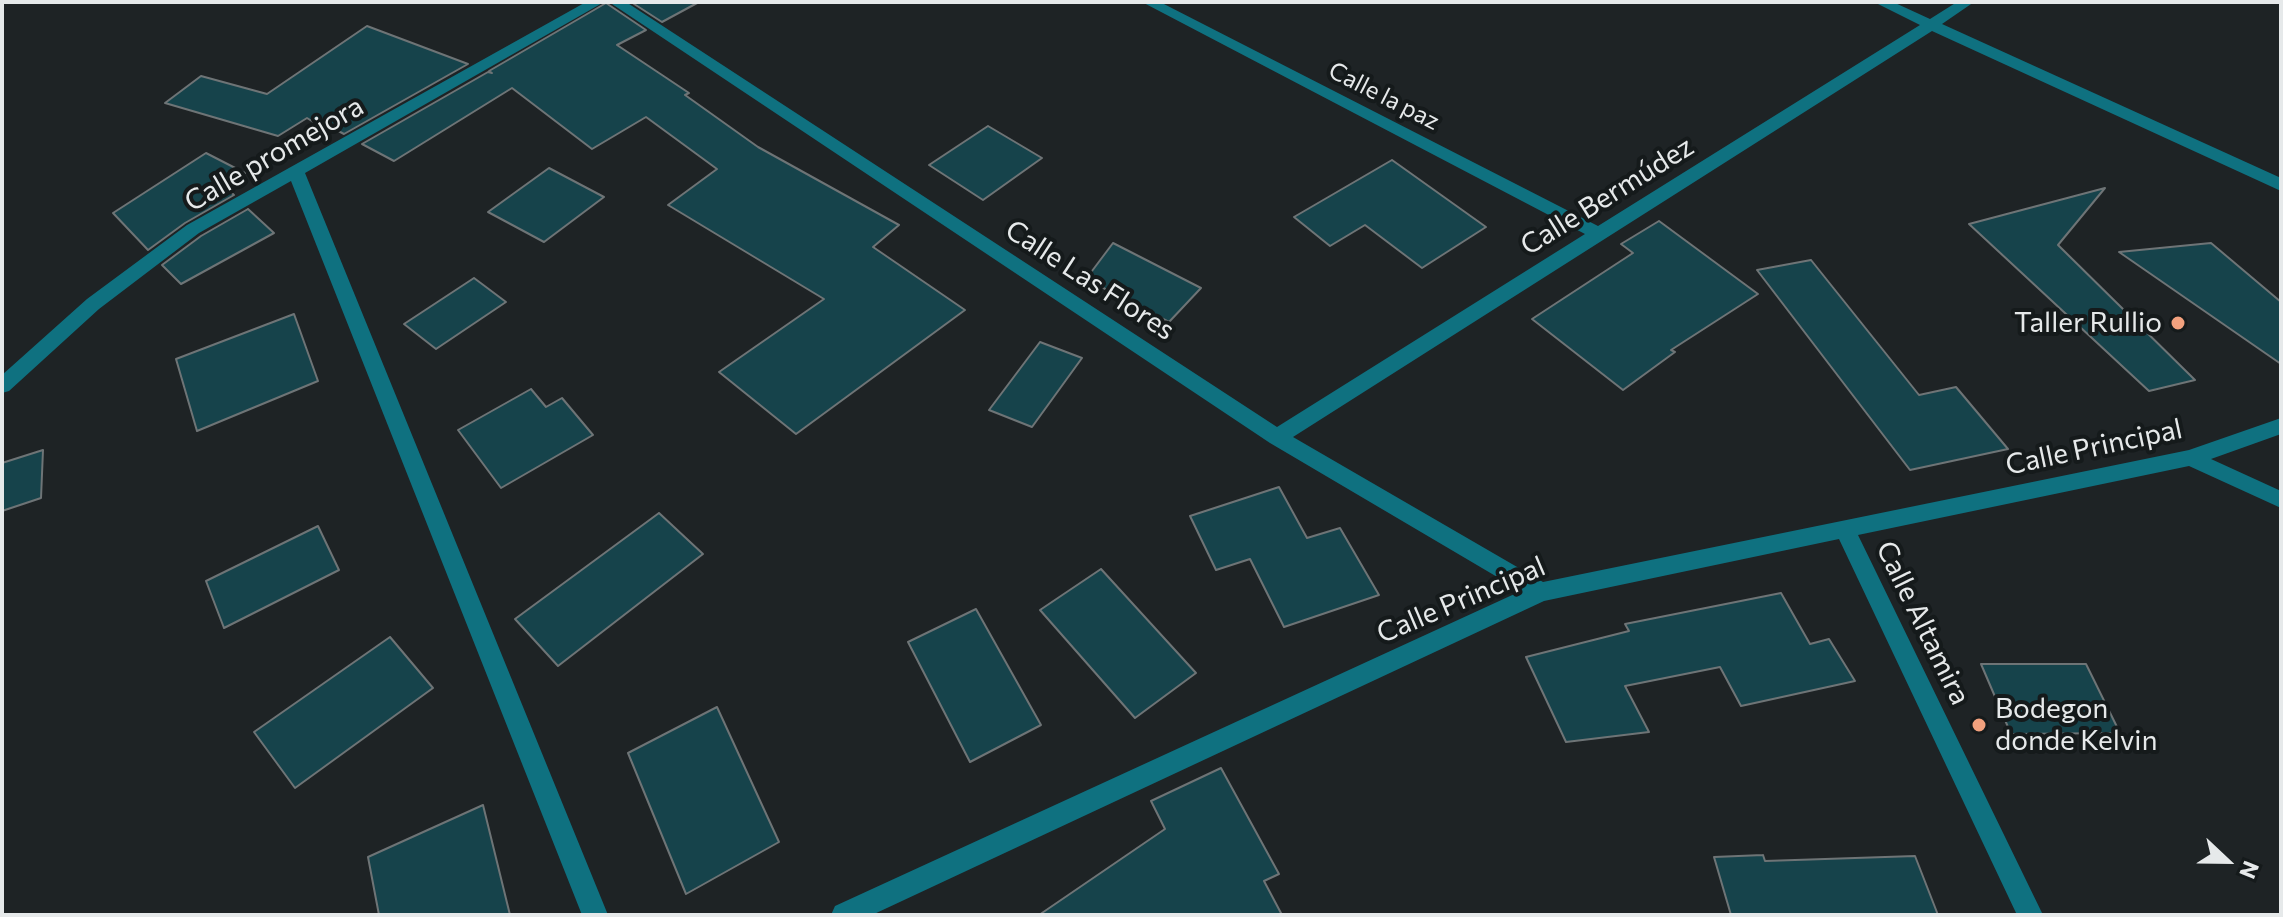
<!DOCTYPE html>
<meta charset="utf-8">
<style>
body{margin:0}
#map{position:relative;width:2283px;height:917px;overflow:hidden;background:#1e2325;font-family:Commissioner,sans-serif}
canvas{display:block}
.frame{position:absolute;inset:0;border:4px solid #e6e9ea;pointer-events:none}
.north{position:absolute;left:2187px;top:821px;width:80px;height:80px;-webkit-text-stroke:6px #151a1b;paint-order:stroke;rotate:112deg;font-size:22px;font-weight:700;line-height:32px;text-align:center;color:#e6e9ea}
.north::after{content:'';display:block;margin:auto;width:28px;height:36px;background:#e6e9ea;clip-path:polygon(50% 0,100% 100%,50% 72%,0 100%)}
</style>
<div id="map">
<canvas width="2283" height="917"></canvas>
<div class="frame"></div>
<div class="north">N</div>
</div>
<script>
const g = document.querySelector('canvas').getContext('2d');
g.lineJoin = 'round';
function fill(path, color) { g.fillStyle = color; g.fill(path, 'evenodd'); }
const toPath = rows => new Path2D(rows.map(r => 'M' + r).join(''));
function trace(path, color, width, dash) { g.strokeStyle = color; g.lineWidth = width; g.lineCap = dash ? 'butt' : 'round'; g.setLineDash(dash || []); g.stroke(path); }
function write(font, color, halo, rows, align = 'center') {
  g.font = font + ' Commissioner,sans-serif'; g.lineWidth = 8; g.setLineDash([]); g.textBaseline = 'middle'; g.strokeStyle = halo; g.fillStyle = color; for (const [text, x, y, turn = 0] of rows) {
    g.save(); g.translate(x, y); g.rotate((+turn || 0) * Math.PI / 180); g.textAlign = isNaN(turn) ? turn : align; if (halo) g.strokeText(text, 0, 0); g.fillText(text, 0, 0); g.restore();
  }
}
const building = toPath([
 [631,2,699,2,662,22,631,2],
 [606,3,646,30,617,45,689,93,685,95,758,147,899,225,873,247,965,310,796,434,719,372,824,299,668,205,717,169,646,117,592,149,512,88,394,161,362,144,488,72,492,73,489,71,606,3],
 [367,26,468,64,344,134,329,126,326,130,307,118,278,136,165,103,201,76,267,94,367,26],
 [988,126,1042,158,983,200,929,165,988,126],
 [206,153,245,173,225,187,234,195,185,223,148,250,113,213,206,153],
 [1392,160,1486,227,1422,268,1365,225,1330,246,1294,217,1392,160],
 [549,168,604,197,544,242,488,212,549,168],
 [2105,188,2058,245,2195,380,2149,391,1969,224,2105,188],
 [248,209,274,233,181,284,162,265,201,236,248,209],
 [1659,221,1758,294,1671,350,1675,352,1623,390,1532,319,1633,253,1621,244,1659,221],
 [1113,243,1201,288,1169,322,1086,279,1113,243],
 [2211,243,2281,302,2281,364,2119,252,2211,243],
 [1811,260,1919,395,1956,387,2008,449,1910,470,1757,270,1811,260],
 [474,278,506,302,436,349,404,324,474,278],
 [294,314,318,381,197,431,176,359,294,314],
 [1040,342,1082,358,1032,427,989,410,1040,342],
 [531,389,546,407,562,398,593,435,501,488,458,430,531,389],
 [43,450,41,498,2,511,2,463,43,450],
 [1279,487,1307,538,1340,528,1379,595,1284,627,1250,559,1216,570,1190,516,1279,487],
 [659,513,703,554,558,666,515,619,659,513],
 [318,526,339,570,224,628,206,581,318,526],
 [1101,569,1196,673,1135,718,1040,610,1101,569],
 [1781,593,1810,644,1829,639,1855,681,1741,706,1720,667,1625,686,1649,732,1566,742,1526,657,1629,631,1625,624,1781,593],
 [976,609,1041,725,970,762,908,642,976,609],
 [390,637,433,688,295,788,254,732,390,637],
 [1981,664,2086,664,2120,733,2011,734,1981,664],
 [717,707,779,842,686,894,628,753,717,707],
 [1221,768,1279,874,1264,881,1282,915,1039,915,1165,829,1151,801,1221,768],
 [483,805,510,915,379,915,368,857,483,805],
 [1763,855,1765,861,1915,856,1938,915,1731,915,1714,857,1763,855]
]);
const minor = toPath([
 [586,2,604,2,305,173,608,915,582,915,291,181,199,233,99,309,9,391,2,393,2,375,87,299,187,225,586,2],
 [609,2,626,2,1277,427,1585,234,1142,2,1160,2,1598,226,1920,25,1874,2,1893,2,1930,19,1957,2,1974,2,1942,24,2281,178,2281,191,1932,31,1293,437,1543,582,2189,450,2281,418,2281,434,2211,459,2281,491,2281,508,2189,466,1858,535,2043,915,2017,915,1839,539,1544,601,872,915,831,915,835,906,1521,591,1270,443,609,2]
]);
const markers = [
 [2178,323,8,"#f2a17e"],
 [1979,725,8,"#f2a17e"]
];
const farStreetnames = [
 ["Calle la paz",1384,96,27]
];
const streetNames = [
 ["Calle promejora",274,154,-30],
 ["Calle Bermúdez",1607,196,-32],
 ["Calle Las Flores",1090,280,33],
 ["Calle Principal",2094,447,-12],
 ["Calle Principal",1461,600,-23],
 ["Calle Altamira",1923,623,64]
];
const poiNames = [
 ["Taller Rullio",2162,323],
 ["Bodegon",1995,709,"left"],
 ["donde Kelvin",1995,741,"left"]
];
fill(building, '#16434b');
trace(building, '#6e7476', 2);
fill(minor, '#0f7180');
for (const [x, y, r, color] of markers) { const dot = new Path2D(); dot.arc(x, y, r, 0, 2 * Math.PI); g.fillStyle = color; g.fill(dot); trace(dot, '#151a1b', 3); }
write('24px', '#e6e9ea', '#151a1b', farStreetnames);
write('28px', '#e6e9ea', '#151a1b', streetNames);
write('28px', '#e6e9ea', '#151a1b', poiNames, 'right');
</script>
